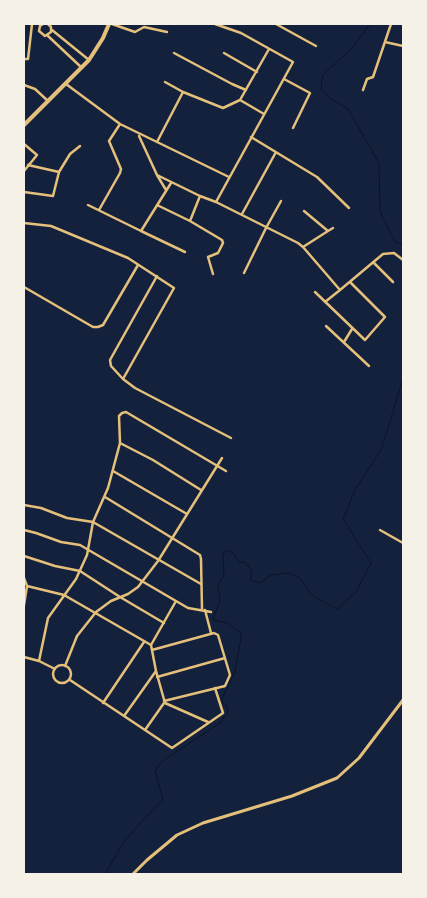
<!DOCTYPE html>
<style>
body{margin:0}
#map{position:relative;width:427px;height:898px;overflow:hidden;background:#14213d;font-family:Lato,sans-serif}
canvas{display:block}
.frame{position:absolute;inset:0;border:25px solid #f6f1e7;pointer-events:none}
</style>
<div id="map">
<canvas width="427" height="898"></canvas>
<div class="frame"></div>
</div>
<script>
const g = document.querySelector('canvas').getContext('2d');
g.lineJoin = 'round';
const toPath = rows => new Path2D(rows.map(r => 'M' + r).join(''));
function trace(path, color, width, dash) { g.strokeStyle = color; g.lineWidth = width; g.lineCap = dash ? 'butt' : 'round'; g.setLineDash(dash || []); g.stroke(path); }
const stream = toPath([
 [370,24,353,47,323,75,321,84,322,91,331,99,348,109,379,163,380,212,395,242,403,245],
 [105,874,125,840,163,799,155,771,161,762,220,723,228,712,227,706,221,701,235,671,241,638,241,633,228,623,213,620,220,600,218,584,224,576,223,553,230,550,240,562,245,562,251,570,251,580,260,583,271,575,289,573,300,578,311,595,337,609,356,592,371,563,343,519,355,490,382,448,403,378]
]);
const minor = toPath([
 [43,24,40,26,39,31,45,36,51,32,51,27,48,24],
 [112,24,135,32,144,27,167,32],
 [215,24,241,33,293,62,216,202],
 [276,24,316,46],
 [52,30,89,60],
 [48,36,81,67],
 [385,42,403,46],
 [174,53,232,84,246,90],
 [224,53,257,72],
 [24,59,28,59,32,24],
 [284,79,310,93,293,128],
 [165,82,183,92],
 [66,84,120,124,229,177],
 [24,85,35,89,48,101],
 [363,90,367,79,373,77,391,24],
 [264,114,240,100,269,49],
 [139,136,157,175,166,190],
 [251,137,317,177,349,208],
 [157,142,183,92,223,108,240,100],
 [24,144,37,155,24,171],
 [28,165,59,172,70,154,80,146],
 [157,175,200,196,216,202,298,243,303,247,340,290,383,254,394,253,403,260],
 [24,192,53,196,59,172],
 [88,205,141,231,171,183],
 [157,205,190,221,200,196],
 [99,210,120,173,121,169,109,141,120,124],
 [242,214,276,152],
 [190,221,222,240,223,243,218,253,208,257,213,274],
 [24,223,51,226,128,258,174,288,123,379],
 [141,231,185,252],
 [328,231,333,228],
 [303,247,328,231,304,211],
 [373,262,393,282],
 [244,273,266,228,281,201],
 [157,276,110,360,111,366,123,379,135,388,231,438],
 [24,287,93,327,98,327,103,325,138,265],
 [315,292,365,340,385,317,350,282],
 [325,302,340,290],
 [326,326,369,366],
 [344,342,352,329],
 [120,443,153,460,201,490],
 [113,471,187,514],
 [105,497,200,555,201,559,202,609],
 [24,505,41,508,67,518,93,522,201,584],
 [24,530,36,533,61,542,80,545,188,608,211,612],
 [380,530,403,543],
 [24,556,55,566,80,571,120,597,164,623],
 [24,578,27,586,24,605],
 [27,586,64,595,151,645],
 [205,610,211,633],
 [152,650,214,633,218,635,230,675,225,686,164,701],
 [24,657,39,661,55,669],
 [39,661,48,618,76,579,87,555,93,522,108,488,120,443,119,416,122,413,126,412,226,471],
 '53 674a9 9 0 1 1 18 0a9 9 0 1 1-18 0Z',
 [65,666,77,636,96,612,111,601,128,594,138,587,158,561,222,458],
 [157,677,225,658],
 [70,680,172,748,223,713,215,688],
 [103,703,144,642],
 [165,703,156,671,151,645,176,601],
 [165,703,208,722],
 [124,716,156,671],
 [145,730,164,703]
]);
const tertiary = toPath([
 [133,874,147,860,177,835,203,823,292,796,337,778,359,758,403,700]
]);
const secondary = toPath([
 [24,125,89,60,103,38,109,24]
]);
trace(stream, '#0b132b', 1);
trace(minor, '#e5c07b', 2.5);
trace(tertiary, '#e5c07b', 3);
trace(secondary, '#e5c07b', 4);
</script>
